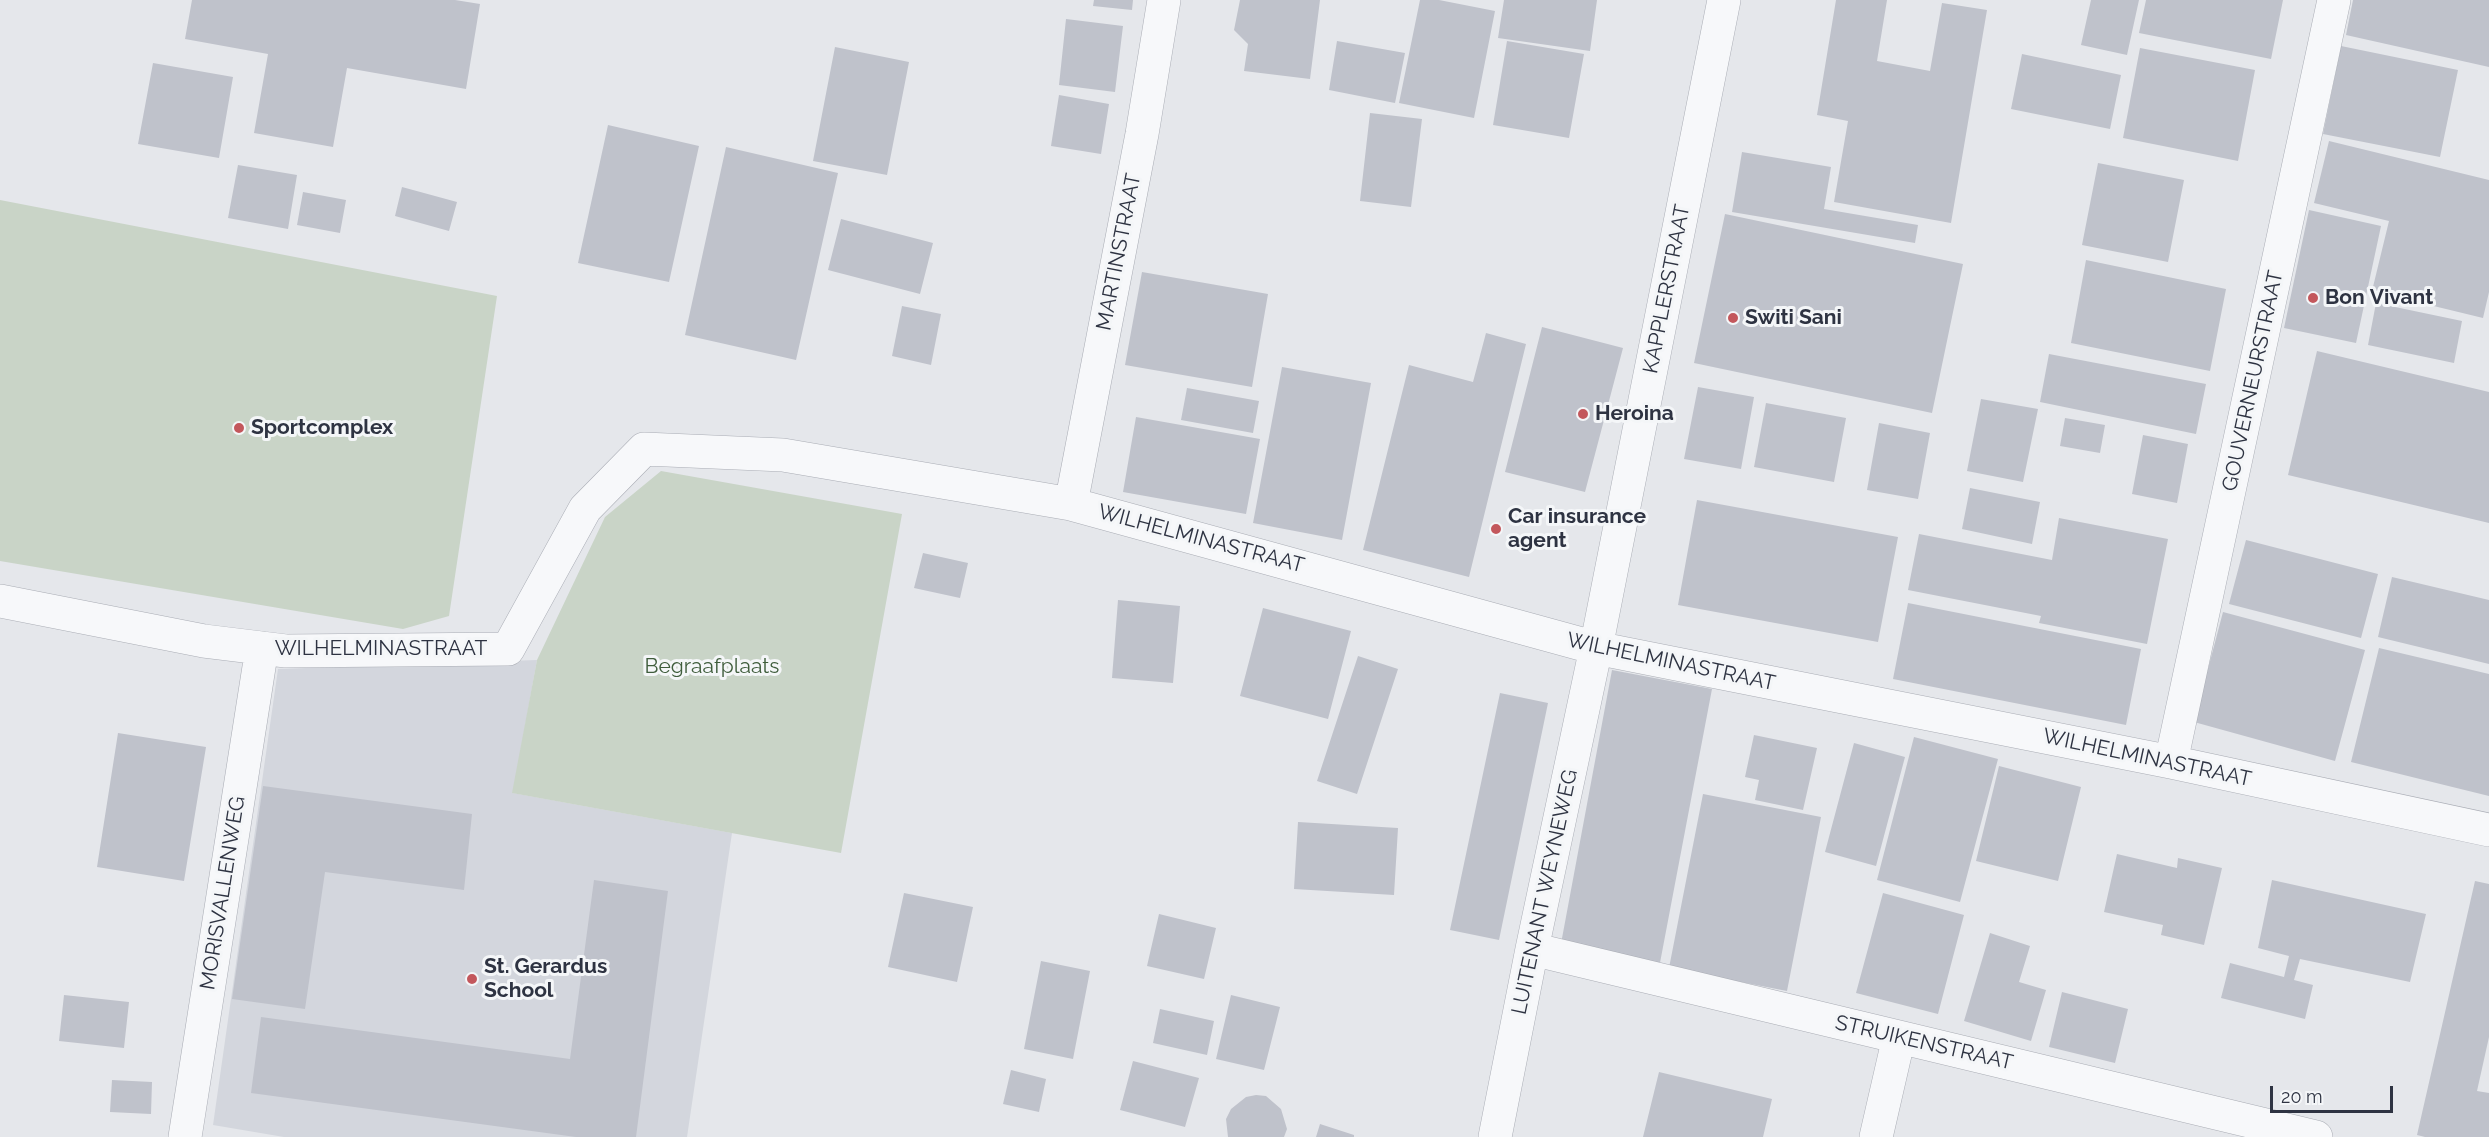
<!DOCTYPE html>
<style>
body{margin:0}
#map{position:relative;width:2489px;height:1137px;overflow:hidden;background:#e5e7eb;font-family:Raleway,sans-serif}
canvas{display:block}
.scale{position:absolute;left:2270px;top:1086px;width:123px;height:27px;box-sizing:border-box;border:3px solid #2e3342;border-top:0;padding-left:8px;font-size:18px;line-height:21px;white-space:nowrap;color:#2e3342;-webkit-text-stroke:4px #f4f6f8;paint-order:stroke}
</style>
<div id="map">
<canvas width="2489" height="1137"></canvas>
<div class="scale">20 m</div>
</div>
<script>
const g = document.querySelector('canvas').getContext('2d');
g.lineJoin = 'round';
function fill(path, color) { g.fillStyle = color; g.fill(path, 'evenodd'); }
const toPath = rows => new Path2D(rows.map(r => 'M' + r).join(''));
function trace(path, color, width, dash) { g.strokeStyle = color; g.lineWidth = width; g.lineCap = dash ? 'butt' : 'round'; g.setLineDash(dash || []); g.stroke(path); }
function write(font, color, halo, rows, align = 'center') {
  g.font = font + ' Raleway,sans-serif'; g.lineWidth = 6; g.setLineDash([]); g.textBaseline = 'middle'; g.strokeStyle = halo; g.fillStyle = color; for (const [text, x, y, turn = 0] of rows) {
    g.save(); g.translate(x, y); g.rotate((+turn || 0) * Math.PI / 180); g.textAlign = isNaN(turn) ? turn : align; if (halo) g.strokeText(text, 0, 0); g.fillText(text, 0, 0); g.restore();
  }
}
const built = toPath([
 [537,660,513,793,732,833,687,1137,284,1137,213,1125,278,669]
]);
const green = toPath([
 [0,200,497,296,449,616,403,629,0,561],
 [661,471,902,514,841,853,512,793,537,660,605,517]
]);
const building = toPath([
 [192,0,455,0,480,4,466,89,347,68,333,147,254,133,268,54,185,39],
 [1094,0,1133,0,1132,10,1093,6],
 [1240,0,1320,0,1310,79,1244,71,1248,44,1234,30],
 [1420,0,1439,0,1495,11,1474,118,1399,103],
 [1504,0,1597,0,1590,51,1498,38],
 [1836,0,1887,0,1877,61,1930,71,1942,3,1987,10,1951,223,1834,202,1848,121,1817,115],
 [2091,0,2139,0,2127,55,2081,45],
 [2146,0,2283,0,2271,59,2139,33],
 [2353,0,2489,0,2489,67,2346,35],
 [1066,19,1123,26,1115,92,1059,85],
 [1337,41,1405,53,1395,103,1329,90],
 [1507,41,1584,54,1569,138,1493,125],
 [2341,46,2458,70,2440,157,2323,134],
 [835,47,909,62,887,175,813,161],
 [2140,48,2255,70,2238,161,2123,138],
 [2022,54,2121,75,2110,129,2011,109],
 [153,63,233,77,219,158,138,144],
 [1059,95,1109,104,1101,154,1051,146],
 [1370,113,1422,119,1411,207,1360,201],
 [608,125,699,146,669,282,578,263],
 [2329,141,2489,180,2489,292,2483,318,2372,291,2389,221,2314,203],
 [726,147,838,173,796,360,685,335],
 [1742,152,1831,167,1824,209,1918,225,1915,243,1732,212],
 [2098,163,2184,180,2168,262,2082,245],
 [238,165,297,175,288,229,228,218],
 [402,187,457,202,449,231,395,216],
 [303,192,346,200,340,233,297,225],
 [2309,210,2381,226,2356,343,2284,328],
 [1725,214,1963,264,1932,413,1694,363],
 [841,219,933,243,920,294,828,270],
 [2086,260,2226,289,2210,371,2071,343],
 [1142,272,1268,294,1252,387,1125,365],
 [2376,303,2462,321,2454,363,2368,345],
 [902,306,941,314,931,365,892,356],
 [1542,327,1623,348,1585,492,1505,472],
 [1486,333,1526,344,1469,577,1363,550,1409,365,1473,382],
 [2317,351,2489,392,2489,523,2288,475],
 [2049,354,2206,384,2196,434,2040,402],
 [1282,367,1371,383,1342,540,1253,523],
 [1698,387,1754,397,1741,469,1684,459],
 [1187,388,1259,401,1253,433,1181,420],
 [1981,399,2038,409,2023,482,1967,471],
 [1766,403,1846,418,1834,482,1754,467],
 [1136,417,1260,439,1246,514,1123,492],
 [2065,418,2105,425,2100,453,2060,446],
 [1879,423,1930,433,1918,499,1867,490],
 [2143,435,2188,444,2177,503,2132,494],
 [1970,488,2040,502,2032,544,1962,529],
 [1697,500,1898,537,1878,642,1678,605],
 [2059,518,2168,539,2147,644,2039,623,2041,616,1908,590,1919,534,2052,560],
 [2246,540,2378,574,2361,638,2229,604],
 [923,553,968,563,960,598,914,588],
 [2392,577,2489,600,2489,664,2378,637],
 [1118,600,1180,606,1173,683,1112,678],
 [1908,603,2141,649,2126,725,1893,679],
 [1263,608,1351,631,1328,719,1240,696],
 [2223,612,2365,650,2335,761,2194,722],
 [2379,648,2489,674,2489,796,2351,762],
 [1358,656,1398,669,1357,794,1317,781],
 [1612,670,1712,689,1659,968,1560,949],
 [1500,693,1548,703,1499,940,1450,930],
 [118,733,206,747,184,881,97,867],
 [1754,735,1817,748,1803,810,1755,800,1759,780,1745,777],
 [1914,737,1998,759,1960,902,1877,880],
 [1854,743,1905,757,1876,866,1825,852],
 [1999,766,2081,787,2058,881,1976,861],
 [263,786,472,814,464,890,325,872,305,1009,232,999],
 [1703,794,1821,817,1787,991,1669,968],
 [1298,822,1398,828,1394,895,1294,889],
 [2117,854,2177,868,2178,858,2222,868,2204,945,2161,935,2163,925,2104,912],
 [594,880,668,891,636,1137,576,1137,251,1093,261,1017,570,1059],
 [2272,880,2426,914,2410,982,2300,959,2294,980,2313,985,2305,1019,2221,998,2230,963,2284,977,2289,956,2258,948],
 [2475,881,2489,884,2489,1037,2477,1091,2489,1093,2489,1137,2425,1137,2417,1135],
 [904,893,973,907,957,982,888,967],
 [1883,893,1964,915,1938,1014,1856,993],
 [1159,914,1216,928,1204,979,1147,966],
 [1990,933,2030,946,2019,982,2046,990,2031,1041,1964,1021],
 [1041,961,1090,971,1073,1059,1024,1049],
 [2062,992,2128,1009,2115,1063,2049,1047],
 [64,995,129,1002,124,1048,59,1041],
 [1231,995,1280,1007,1264,1070,1216,1059],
 [1160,1009,1214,1021,1207,1055,1153,1043],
 [1133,1061,1199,1078,1185,1127,1120,1110],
 [1011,1070,1046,1079,1039,1112,1003,1104],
 [1659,1072,1772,1099,1763,1137,1643,1137],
 [112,1080,152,1082,151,1114,110,1112],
 [1256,1095,1266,1096,1281,1109,1287,1129,1284,1137,1228,1137,1226,1119,1231,1109,1246,1097],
 [1320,1124,1354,1135,1354,1137,1316,1137]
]);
const street = toPath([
 [1071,504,1142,134,1164,0],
 [0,601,204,641,286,651,508,649,585,509,644,449,783,455,1071,504,1596,648,2171,762,2489,830],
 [2171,762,2334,0],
 [1532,949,2316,1137],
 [185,1137,262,648],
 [1495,1137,1532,949,1596,648,1724,0],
 [1876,1137,1899,1037]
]);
const markers = [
 [2313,298,6,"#c3575c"],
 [1733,318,6,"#c3575c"],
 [1583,414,6,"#c3575c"],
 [239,428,6,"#c3575c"],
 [1496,529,6,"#c3575c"],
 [472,979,6,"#c3575c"]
];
const streetNames = [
 ["MARTINSTRAAT",1119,252,-79],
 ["KAPPLERSTRAAT",1667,289,-79],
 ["GOUVERNEURSTRAAT",2253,381,-78],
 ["WILHELMINASTRAAT",1201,539,15],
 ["WILHELMINASTRAAT",381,649],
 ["WILHELMINASTRAAT",1671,662,12],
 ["WILHELMINASTRAAT",2147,758,12],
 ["LUITENANT WEYNEWEG",1545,892,-78],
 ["MORISVALLENWEG",223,893,-81],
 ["STRUIKENSTRAAT",1924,1043,13]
];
const poiNames = [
 ["Bon Vivant",2325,298],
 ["Switi Sani",1745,318],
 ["Heroina",1595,414],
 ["Sportcomplex",251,428],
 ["Car insurance",1508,517],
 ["agent",1508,541],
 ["St. Gerardus",484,967],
 ["School",484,991]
];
const parkNames = [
 ["Begraafplaats",712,667]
];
fill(built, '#d3d6dd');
fill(green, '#c9d4c7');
fill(building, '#bfc2cb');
trace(street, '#aaadb5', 34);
trace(street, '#f7f8fa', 33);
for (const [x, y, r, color] of markers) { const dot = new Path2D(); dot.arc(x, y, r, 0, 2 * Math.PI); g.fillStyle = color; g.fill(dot); trace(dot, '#f4f6f8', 2); }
write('21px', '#2e3342', '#f4f6f8', streetNames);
write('bold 21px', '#2e3342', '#f4f6f8', poiNames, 'left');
write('21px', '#3f5d3c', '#f4f6f8', parkNames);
</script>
